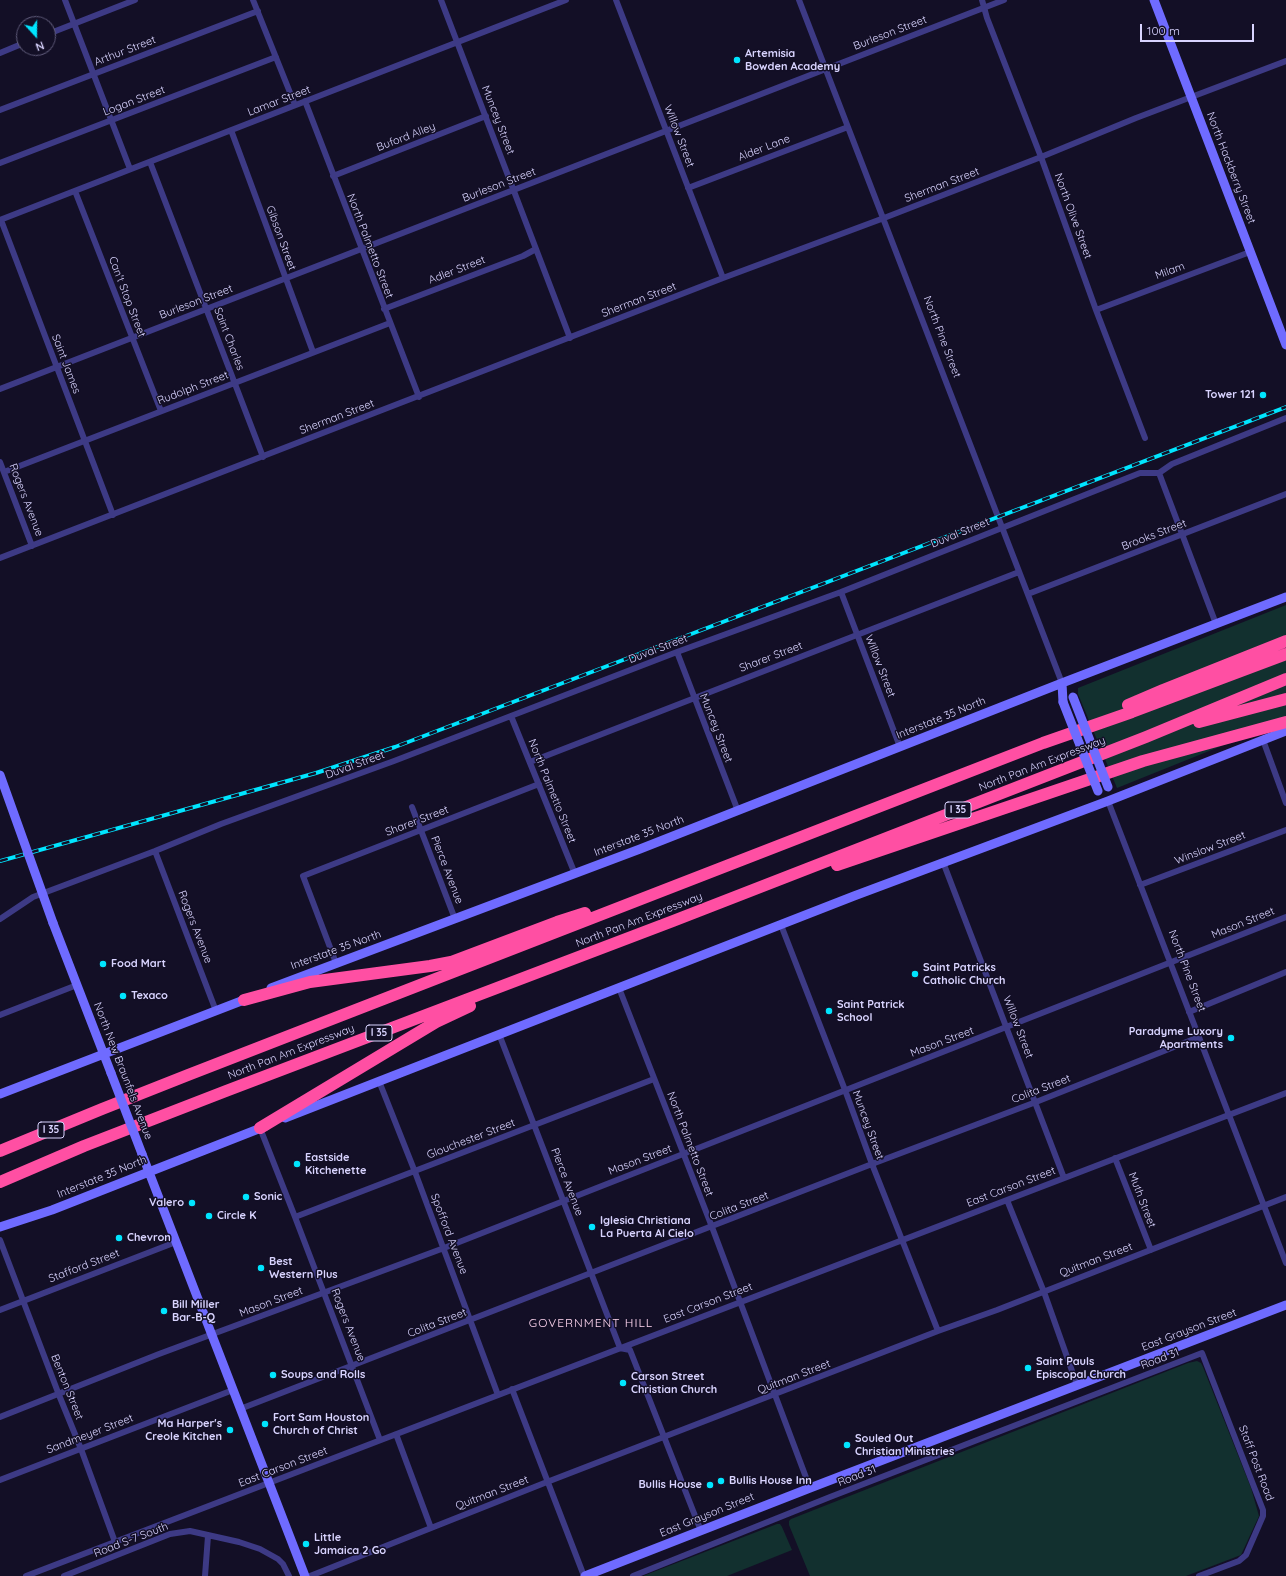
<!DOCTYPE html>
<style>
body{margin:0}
#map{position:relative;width:1286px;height:1576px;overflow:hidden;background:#130f26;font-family:Quicksand,sans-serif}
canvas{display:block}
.north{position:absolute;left:16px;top:16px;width:40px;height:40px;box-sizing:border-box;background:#130f26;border:1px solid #625e7d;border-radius:50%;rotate:159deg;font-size:11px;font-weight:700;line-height:16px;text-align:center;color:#d9d4ff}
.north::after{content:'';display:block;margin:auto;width:14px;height:18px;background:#00e5ff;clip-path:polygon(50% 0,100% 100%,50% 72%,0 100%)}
.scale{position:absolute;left:1140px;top:24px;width:114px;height:18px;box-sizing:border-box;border:2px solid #d9d4ff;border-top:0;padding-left:5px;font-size:12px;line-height:14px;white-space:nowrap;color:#d9d4ff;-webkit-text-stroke:3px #130f26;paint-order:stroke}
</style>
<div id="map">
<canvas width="1286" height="1576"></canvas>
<div class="north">N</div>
<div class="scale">100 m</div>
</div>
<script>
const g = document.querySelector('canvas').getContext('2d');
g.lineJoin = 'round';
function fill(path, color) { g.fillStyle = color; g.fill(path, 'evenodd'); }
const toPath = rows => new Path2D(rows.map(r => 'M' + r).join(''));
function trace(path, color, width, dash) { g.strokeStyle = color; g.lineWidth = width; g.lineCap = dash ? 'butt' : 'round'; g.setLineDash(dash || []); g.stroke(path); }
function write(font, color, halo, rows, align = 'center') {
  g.font = font + ' Quicksand,sans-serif'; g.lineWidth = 3; g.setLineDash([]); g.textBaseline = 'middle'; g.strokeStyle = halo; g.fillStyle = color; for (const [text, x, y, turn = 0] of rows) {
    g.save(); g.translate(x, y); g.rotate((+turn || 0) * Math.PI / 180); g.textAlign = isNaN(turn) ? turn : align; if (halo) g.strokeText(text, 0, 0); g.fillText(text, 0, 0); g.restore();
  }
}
const green = toPath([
 [1286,605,1286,724,1229,743,1117,788,1078,694,1078,688],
 [1197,1361,1201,1363,1203,1367,1251,1488,1259,1516,1241,1555,1186,1576,810,1576,789,1525,789,1521,791,1519,1188,1363],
 [777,1524,780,1524,782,1527,792,1550,727,1576,643,1576]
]);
const street = toPath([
 [65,0,130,169],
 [253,0,295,105],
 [441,0,570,338],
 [616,0,723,278],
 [799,0,1062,683],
 [982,0,987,18,1041,157,1096,310,1145,438],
 [48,34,135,0],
 [0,53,24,43],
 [305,101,419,397],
 [0,110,258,11],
 [231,130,313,352],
 [150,162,263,457],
 [0,163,276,57],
 [333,176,486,116],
 [688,188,848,127],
 [75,191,161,411],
 [0,220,566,0],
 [1,220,113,515],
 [384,309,523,256,536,249],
 [1096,310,1250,252],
 [0,389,1004,0],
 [0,462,32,546],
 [4,472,390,323],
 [1159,473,1216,624],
 [0,558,723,278,884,218,1041,157,1136,118,1286,61],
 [841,592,900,747],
 [1028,594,1286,494],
 [677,652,738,811],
 [511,716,575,874],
 [1263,740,1286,803],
 [530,762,1019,572],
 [1108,801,1286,1263],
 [412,807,455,919],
 [155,851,216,1011],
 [943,862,1064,1178],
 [1140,885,1286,830],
 [0,919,33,897,155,851,221,824,394,761,677,652,841,592,1140,473,1159,473,1172,464,1286,418],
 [781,925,845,1090,872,1164,938,1331],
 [336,963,303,876,539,784],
 [619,988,712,1227,810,1488],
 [1189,1012,1286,972],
 [0,1015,77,985],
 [499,1034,620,1348,630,1350,701,1531],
 [379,1081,415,1172,498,1395],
 [260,1128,295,1217,380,1440],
 [1115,1158,1151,1250],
 [1007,1200,1044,1292,1077,1385],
 [295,1217,654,1079],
 [0,1240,59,1395,81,1449,115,1542],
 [0,1310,176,1242],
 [512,1389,584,1576],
 [240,1409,872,1164,1036,1102,1199,1037],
 [0,1417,159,1354,444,1248,1286,917],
 [396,1434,431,1528],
 [0,1480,233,1390],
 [26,1576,1286,1093],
 [64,1576,170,1534,190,1531,239,1542,260,1549,278,1559,283,1564,289,1576],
 [205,1576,208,1536],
 [310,1576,547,1482,938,1331,997,1310,1286,1197],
 [633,1576,830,1497,1202,1353,1263,1510,1263,1516,1246,1555,1239,1561,1199,1576]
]);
const secondary = toPath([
 [1154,0,1286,345],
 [1062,683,1063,702],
 [53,923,111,1073],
 [271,988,640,849,1062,683,1286,597],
 [0,1094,249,998],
 [285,1118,854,896,1108,801,1286,731],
 [142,1154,305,1576],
 [0,1227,52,1210,266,1126],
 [585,1576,810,1488,1286,1305]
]);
const highway = toPath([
 [1128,705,1163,690,1286,641],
 [1199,722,1286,699],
 [837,865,1143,761,1286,722],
 [244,1000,310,982,430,966,451,962,557,922,585,913],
 [260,1128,436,1022,470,1006],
 [0,1151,102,1109,188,1075,1043,743,1132,712,1286,654],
 [0,1182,84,1146,226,1091,673,921,1146,737,1286,679]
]);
const rail = toPath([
 [0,861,316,773,395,747,1286,407]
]);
const secondaryBridge = toPath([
 [1073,697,1108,787],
 [1063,702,1098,791],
 [0,775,53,923],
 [111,1073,142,1154]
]);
const markers = [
 [737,60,4,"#00e5ff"],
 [1263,395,4,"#00e5ff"],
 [103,964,4,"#00e5ff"],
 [915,974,4,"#00e5ff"],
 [123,996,4,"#00e5ff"],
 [829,1011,4,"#00e5ff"],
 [1231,1038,4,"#00e5ff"],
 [297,1164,4,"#00e5ff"],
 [246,1197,4,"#00e5ff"],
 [192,1203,4,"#00e5ff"],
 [209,1216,4,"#00e5ff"],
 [592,1227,4,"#00e5ff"],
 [119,1238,4,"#00e5ff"],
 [261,1268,4,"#00e5ff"],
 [164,1311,4,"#00e5ff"],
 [1028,1368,4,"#00e5ff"],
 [273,1375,4,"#00e5ff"],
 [623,1383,4,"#00e5ff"],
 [265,1424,4,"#00e5ff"],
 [230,1430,4,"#00e5ff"],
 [847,1445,4,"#00e5ff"],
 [721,1481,4,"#00e5ff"],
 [710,1485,4,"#00e5ff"],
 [306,1544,4,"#00e5ff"]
];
const shields = [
 [958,810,26],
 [379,1033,26],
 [51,1130,26]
];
const shieldNames = [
 ["I 35",958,810],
 ["I 35",379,1033],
 ["I 35",51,1130]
];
const streetNames = [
 ["Burleson Street",890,33,-21],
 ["Arthur Street",125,51,-21],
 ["Logan Street",134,101,-21],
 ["Lamar Street",279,101,-21],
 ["Muncey Street",498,120,69],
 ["Willow Street",679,136,69],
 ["Buford Alley",406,137,-21],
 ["Alder Lane",764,148,-21],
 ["North Hackberry Street",1231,168,69],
 ["Burleson Street",499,185,-21],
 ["Sherman Street",942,185,-21],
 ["North Olive Street",1073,216,70],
 ["Gibson Street",281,238,70],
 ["North Palmetto Street",370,246,69],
 ["Adler Street",457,270,-21],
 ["Milam",1170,271,-20],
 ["Can't Stop Street",127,297,69],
 ["Sherman Street",639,300,-21],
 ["Burleson Street",196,302,-21],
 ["North Pine Street",942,337,69],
 ["Saint Charles",229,339,69],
 ["Saint James",66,364,69],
 ["Rudolph Street",193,388,-21],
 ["Sherman Street",337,417,-21],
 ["Rogers Avenue",26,500,69],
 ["Duval Street",960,533,-22],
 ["Brooks Street",1154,535,-21],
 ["Duval Street",658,649,-21],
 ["Sharer Street",771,657,-21],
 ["Willow Street",880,666,69],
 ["Interstate 35 North",941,718,-22],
 ["Muncey Street",716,728,69],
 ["North Pan Am Expressway",1042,764,-21],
 ["Duval Street",355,765,-20],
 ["North Palmetto Street",552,791,68],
 ["Sharer Street",417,821,-21],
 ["Interstate 35 North",639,836,-21],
 ["Winslow Street",1210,848,-21],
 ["Pierce Avenue",447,870,69],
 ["North Pan Am Expressway",639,920,-21],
 ["Mason Street",1243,923,-22],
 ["Rogers Avenue",195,927,69],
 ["Interstate 35 North",336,950,-20],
 ["North Pine Street",1187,971,69],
 ["Willow Street",1018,1027,69],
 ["Mason Street",942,1042,-21],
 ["North Pan Am Expressway",291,1052,-21],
 ["North New Braunfels Avenue",123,1071,69],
 ["Colita Street",1041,1089,-21],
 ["Muncey Street",868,1125,70],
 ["Glouchester Street",471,1139,-21],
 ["North Palmetto Street",690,1144,69],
 ["Mason Street",640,1160,-21],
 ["Interstate 35 North",102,1177,-22],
 ["Pierce Avenue",567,1182,69],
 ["East Carson Street",1011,1187,-21],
 ["Muth Street",1142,1200,69],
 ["Colita Street",739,1206,-21],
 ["Spofford Avenue",449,1234,69],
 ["Quitman Street",1096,1260,-21],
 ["Stafford Street",84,1266,-21],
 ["Mason Street",271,1302,-21],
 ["East Carson Street",708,1303,-21],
 ["Colita Street",437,1323,-21],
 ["Rogers Avenue",348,1325,69],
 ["East Grayson Street",1189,1330,-21],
 ["Road 31",1160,1359,-21],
 ["Quitman Street",794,1377,-21],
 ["Benton Street",67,1387,68],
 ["Sandmeyer Street",90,1434,-21],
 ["Staff Post Road",1256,1463,69],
 ["East Carson Street",283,1467,-21],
 ["Road 31",857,1476,-21],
 ["Quitman Street",492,1493,-21],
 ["East Grayson Street",707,1515,-22],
 ["Road S-7 South",131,1540,-21]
];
const poiNames = [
 ["Artemisia",745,54],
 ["Bowden Academy",745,67],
 ["Tower 121",1255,395,"right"],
 ["Food Mart",111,964],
 ["Saint Patricks",923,968],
 ["Catholic Church",923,981],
 ["Texaco",131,996],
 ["Saint Patrick",837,1005],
 ["School",837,1018],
 ["Paradyme Luxory",1223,1032,"right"],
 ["Apartments",1223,1045,"right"],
 ["Eastside",305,1158],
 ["Kitchenette",305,1171],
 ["Sonic",254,1197],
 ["Valero",184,1203,"right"],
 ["Circle K",217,1216],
 ["Iglesia Christiana",600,1221],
 ["La Puerta Al Cielo",600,1234],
 ["Chevron",127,1238],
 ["Best",269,1262],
 ["Western Plus",269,1275],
 ["Bill Miller",172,1305],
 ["Bar-B-Q",172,1318],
 ["Saint Pauls",1036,1362],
 ["Episcopal Church",1036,1375],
 ["Soups and Rolls",281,1375],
 ["Carson Street",631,1377],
 ["Christian Church",631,1390],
 ["Fort Sam Houston",273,1418],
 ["Church of Christ",273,1431],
 ["Ma Harper's",222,1424,"right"],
 ["Creole Kitchen",222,1437,"right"],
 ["Souled Out",855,1439],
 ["Christian Ministries",855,1452],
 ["Bullis House Inn",729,1481],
 ["Bullis House",702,1485,"right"],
 ["Little",314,1538],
 ["Jamaica 2 Go",314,1551]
];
const neighbourhoodNames = [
 ["GOVERNMENT HILL",591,1323]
];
fill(green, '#12302f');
trace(street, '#3d3a85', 6);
trace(secondary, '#6f6bff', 9);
trace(highway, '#ff4fa3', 12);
trace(rail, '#00e5ff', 4);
trace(rail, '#130f26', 2.5, [8]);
trace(secondaryBridge, '#6f6bff', 9);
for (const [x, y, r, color] of markers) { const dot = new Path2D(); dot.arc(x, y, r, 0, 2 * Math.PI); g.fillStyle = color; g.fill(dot); trace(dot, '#130f26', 1.5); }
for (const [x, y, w] of shields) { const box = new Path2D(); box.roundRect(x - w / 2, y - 8, w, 16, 3); g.fillStyle = '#130f26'; g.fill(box); trace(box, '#d9d4ff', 1); }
write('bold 10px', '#d9d4ff', null, shieldNames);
write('11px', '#d9d4ff', '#130f26', streetNames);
write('bold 11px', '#d9d4ff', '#130f26', poiNames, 'left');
g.letterSpacing = '1px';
write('12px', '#ffd6f0', '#130f26', neighbourhoodNames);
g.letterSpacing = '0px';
</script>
